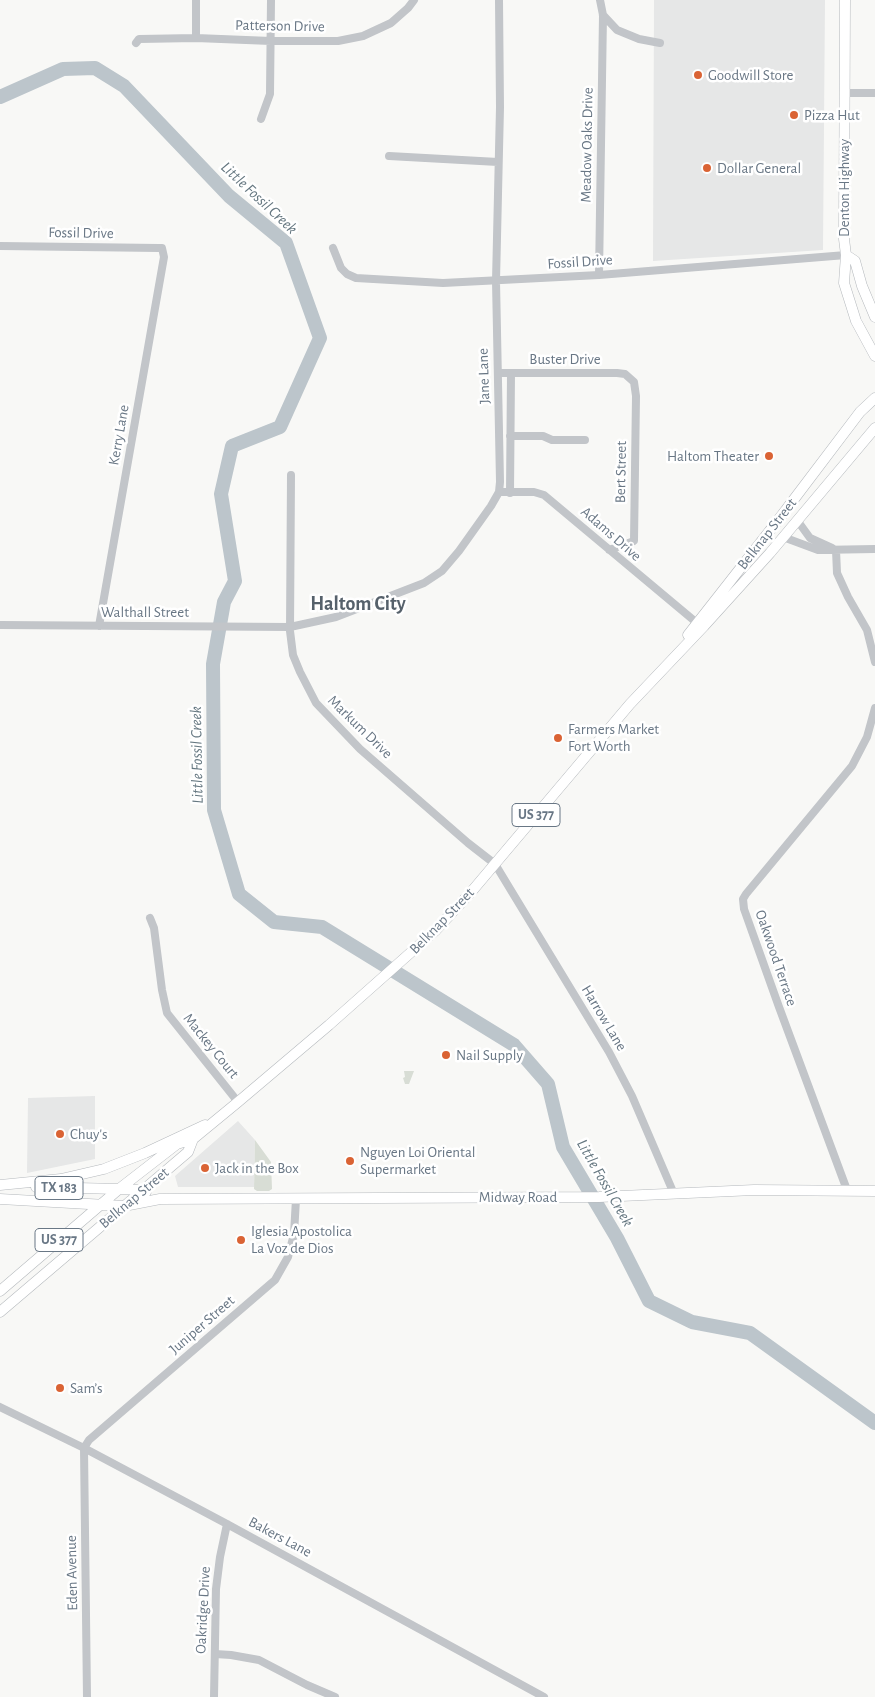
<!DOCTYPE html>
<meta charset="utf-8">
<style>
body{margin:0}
canvas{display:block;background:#f8f8f6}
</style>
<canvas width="875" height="1697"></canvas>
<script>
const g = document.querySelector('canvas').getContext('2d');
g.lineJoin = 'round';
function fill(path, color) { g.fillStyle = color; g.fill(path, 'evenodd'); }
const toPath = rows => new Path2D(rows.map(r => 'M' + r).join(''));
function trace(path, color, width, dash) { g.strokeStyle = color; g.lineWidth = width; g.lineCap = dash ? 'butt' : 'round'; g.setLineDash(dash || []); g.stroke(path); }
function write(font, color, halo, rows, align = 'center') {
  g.font = font + ' "Alegreya Sans",sans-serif'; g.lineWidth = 5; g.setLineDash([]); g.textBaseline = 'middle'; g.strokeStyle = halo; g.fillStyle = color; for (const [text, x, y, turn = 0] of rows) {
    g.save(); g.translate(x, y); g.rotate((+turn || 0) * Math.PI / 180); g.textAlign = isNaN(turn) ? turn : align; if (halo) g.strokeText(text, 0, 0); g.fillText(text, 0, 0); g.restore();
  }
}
const built = toPath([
 [654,0,825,0,823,250,653,261],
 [95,1096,95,1159,27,1173,28,1098],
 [238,1121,255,1140,254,1187,178,1187,175,1176]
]);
const green = toPath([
 [404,1071,414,1071,409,1084,405,1084,403,1078,405,1077],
 [255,1140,271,1162,272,1189,269,1191,257,1191,254,1189]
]);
const river = toPath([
 [0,97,63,69,95,68,124,86,229,196,286,243,320,338,280,427,232,446,221,494,235,581,224,602,213,664,214,810,239,894,274,922,322,927,514,1045,548,1084,563,1147,617,1238,649,1301,692,1322,750,1333,875,1423]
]);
const minor = toPath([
 [603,15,617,30,639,39,660,43],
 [196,38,196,0],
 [136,43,139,39,196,38,271,41,338,41,363,36,391,23,408,8,414,0],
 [844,93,875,93],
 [261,119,270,94,271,0],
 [389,156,498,162],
 [0,246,159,248,162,248,164,257,99,626],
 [333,248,341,268,347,274,356,278,443,283,599,275,846,255],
 [599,275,603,15,600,0],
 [498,373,617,373,625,374,634,382,636,396,634,541,609,550],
 [510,436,543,436,552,440,585,440],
 [291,475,290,631,293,655,300,672,316,703,360,749,468,843,495,864,609,1052,632,1096,674,1194],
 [499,492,534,492,544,495,697,623],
 [510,493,511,373],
 [797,520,810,538,832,548],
 [783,537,818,550,875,549],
 [836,550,837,573,848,597,867,630,875,662],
 [0,625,290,627,336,617,424,583,442,571,459,551,491,506,499,492,500,482,496,281,500,107,499,0],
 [150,918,154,928,162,990,167,1013,238,1102],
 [847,1190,779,1007,744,909,743,899,746,894,852,766,867,737,875,708],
 [0,1407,84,1448,227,1524,544,1697],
 [215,1654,231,1655,259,1660,307,1685,335,1697],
 [87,1697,84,1448,89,1440,275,1280,288,1257,294,1234,296,1199],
 [214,1697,216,1589,220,1557,227,1524]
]);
const major = toPath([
 [845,0,844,239,846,255,844,283,856,321,875,356],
 [846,255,855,261,862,286,875,317],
 [688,635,779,519,860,412,875,398],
 [0,1185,61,1179,104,1169,145,1153,205,1125],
 [36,1187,119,1189,143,1190,146,1192],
 [0,1199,124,1206,160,1199,599,1197,754,1190,875,1191],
 [0,1291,119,1189,177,1144,193,1139,238,1102,329,1025,435,931,472,891,630,704,704,626,770,553,875,428],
 [0,1312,188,1152,193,1139]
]);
const markers = [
 [698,75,5,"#da6334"],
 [794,115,5,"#da6334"],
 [707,168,5,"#da6334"],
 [769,456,5,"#da6334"],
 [558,738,5,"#da6334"],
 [446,1055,5,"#da6334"],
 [60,1134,5,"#da6334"],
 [350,1161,5,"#da6334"],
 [205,1168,5,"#da6334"],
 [241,1240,5,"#da6334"],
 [60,1388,5,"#da6334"]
];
const shields = [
 [536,815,48],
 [59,1188,48],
 [59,1240,48]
];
const shieldNames = [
 ["US 377",536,815],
 ["TX 183",59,1188],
 ["US 377",59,1240]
];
const streetNames = [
 ["Patterson Drive",280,26,1],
 ["Meadow Oaks Drive",587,145,-89],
 ["Denton Highway",844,188,-90],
 ["Fossil Drive",81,233,1],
 ["Fossil Drive",580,262,-4],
 ["Buster Drive",565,359],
 ["Jane Lane",484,376,-92],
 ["Kerry Lane",119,435,-80],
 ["Bert Street",621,472,-89],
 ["Adams Drive",611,534,41],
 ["Belknap Street",767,534,-52],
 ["Walthall Street",145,612],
 ["Markum Drive",360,727,44],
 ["Belknap Street",442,921,-46],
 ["Oakwood Terrace",776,958,71],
 ["Harrow Lane",604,1018,59],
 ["Mackey Court",211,1046,51],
 ["Midway Road",518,1197],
 ["Belknap Street",134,1198,-40],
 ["Juniper Street",202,1325,-41],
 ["Bakers Lane",280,1537,28],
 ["Eden Avenue",72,1573,-91],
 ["Oakridge Drive",203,1610,-87]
];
const poiNames = [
 ["Goodwill Store",708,75],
 ["Pizza Hut",804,115],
 ["Dollar General",717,168],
 ["Haltom Theater",759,456,"right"],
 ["Farmers Market",568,729],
 ["Fort Worth",568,746],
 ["Nail Supply",456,1055],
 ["Chuy's",70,1134],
 ["Nguyen Loi Oriental",360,1152],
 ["Supermarket",360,1169],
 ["Jack in the Box",215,1168],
 ["Iglesia Apostolica",251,1231],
 ["La Voz de Dios",251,1248],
 ["Sam’s",70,1388]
];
const waterNames = [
 ["Little Fossil Creek",259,198,43],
 ["Little Fossil Creek",197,755,-91],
 ["Little Fossil Creek",605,1183,60]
];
const districtNames = [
 ["Haltom City",358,604]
];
fill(built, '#e6e7e7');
fill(green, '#d8ddd5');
trace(river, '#bcc5cb', 14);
trace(major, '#b5b9bd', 11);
trace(minor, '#c2c5c9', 8);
trace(major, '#fff', 10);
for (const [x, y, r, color] of markers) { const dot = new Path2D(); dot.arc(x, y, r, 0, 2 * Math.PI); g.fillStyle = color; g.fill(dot); trace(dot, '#fff', 2); }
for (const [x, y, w] of shields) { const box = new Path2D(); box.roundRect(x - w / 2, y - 11.5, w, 23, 4); g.fillStyle = '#fff'; g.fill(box); trace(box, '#697785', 1); }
write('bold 14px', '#697785', null, shieldNames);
write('15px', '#697785', '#fff', streetNames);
write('15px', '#697785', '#fff', poiNames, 'left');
write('italic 16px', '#657780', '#fff', waterNames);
write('bold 20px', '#56616b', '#fff', districtNames);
</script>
